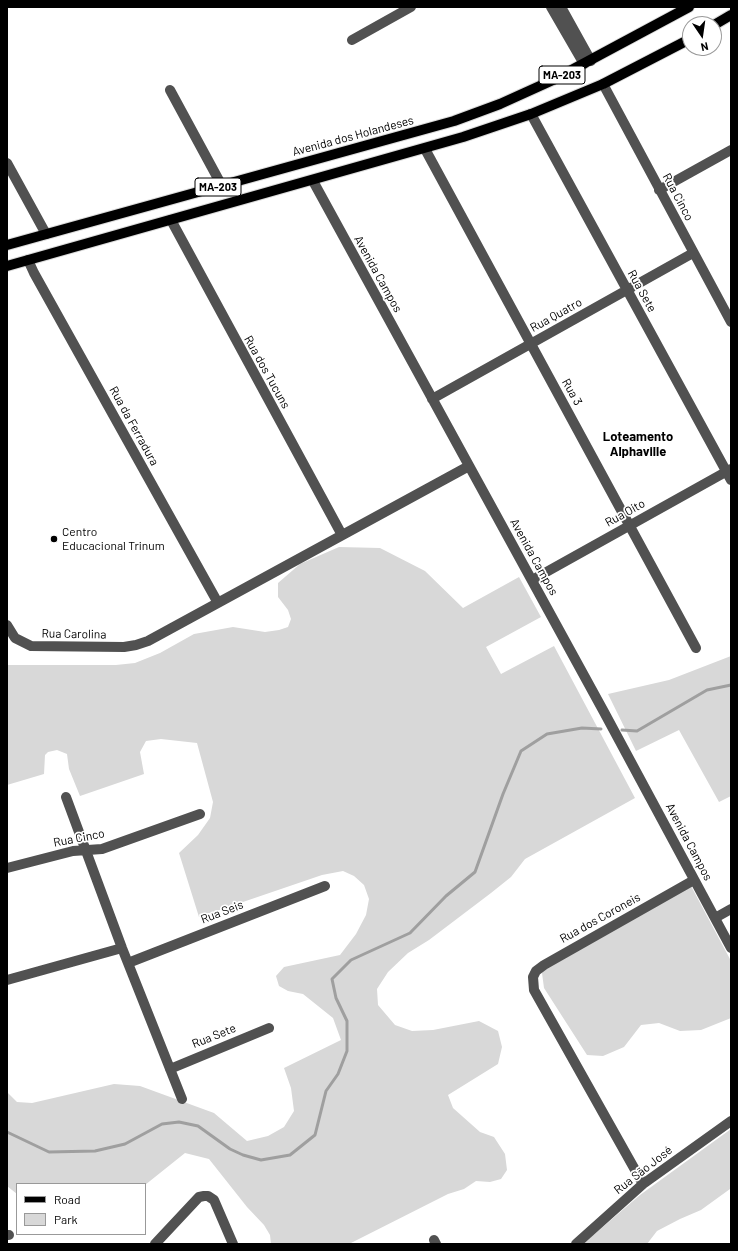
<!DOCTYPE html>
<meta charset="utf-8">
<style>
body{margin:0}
#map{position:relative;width:738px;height:1251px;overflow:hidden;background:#fff;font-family:Barlow,sans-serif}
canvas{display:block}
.frame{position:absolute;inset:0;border:8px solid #000;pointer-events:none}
.legend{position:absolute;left:16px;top:1183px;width:130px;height:52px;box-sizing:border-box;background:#fff;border:1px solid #999;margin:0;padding:5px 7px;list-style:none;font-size:12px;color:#000}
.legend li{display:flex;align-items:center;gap:8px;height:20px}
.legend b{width:20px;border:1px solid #999}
.north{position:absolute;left:682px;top:16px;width:40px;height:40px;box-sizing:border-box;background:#fff;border:1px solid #999;border-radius:50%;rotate:167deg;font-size:11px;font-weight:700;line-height:16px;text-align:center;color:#000}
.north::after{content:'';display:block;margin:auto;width:14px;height:18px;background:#000;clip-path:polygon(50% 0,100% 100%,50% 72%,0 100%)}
</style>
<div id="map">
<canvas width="738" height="1251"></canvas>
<div class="frame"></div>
<ul class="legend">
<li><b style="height:5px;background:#000"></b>Road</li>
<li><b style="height:11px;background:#d8d8d8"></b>Park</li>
</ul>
<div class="north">N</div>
</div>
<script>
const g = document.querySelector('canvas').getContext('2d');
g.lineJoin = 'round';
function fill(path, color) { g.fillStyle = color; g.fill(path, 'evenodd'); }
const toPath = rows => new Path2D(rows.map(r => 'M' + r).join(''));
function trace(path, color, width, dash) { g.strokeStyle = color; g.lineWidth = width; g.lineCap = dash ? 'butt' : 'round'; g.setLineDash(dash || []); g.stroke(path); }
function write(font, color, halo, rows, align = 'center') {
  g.font = font + ' Barlow,sans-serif'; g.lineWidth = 3.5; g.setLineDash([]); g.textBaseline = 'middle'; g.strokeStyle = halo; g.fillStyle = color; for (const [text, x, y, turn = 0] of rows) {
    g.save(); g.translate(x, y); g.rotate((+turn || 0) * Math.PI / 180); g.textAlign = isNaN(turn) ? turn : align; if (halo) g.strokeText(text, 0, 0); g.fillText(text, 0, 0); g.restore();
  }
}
const green = toPath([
 [339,547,380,548,425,571,463,608,519,577,541,617,486,647,501,674,554,646,635,798,525,859,511,877,491,893,429,940,408,953,388,972,377,989,378,1005,395,1025,412,1031,433,1030,479,1021,498,1031,502,1047,498,1064,448,1095,453,1108,480,1132,494,1137,505,1154,507,1170,501,1179,490,1182,476,1181,464,1189,448,1194,349,1244,271,1244,270,1235,264,1225,247,1207,209,1159,185,1153,145,1185,17,1184,17,1194,7,1186,7,1092,17,1102,32,1103,114,1084,140,1086,214,1113,247,1141,268,1136,284,1127,294,1111,291,1088,284,1068,341,1040,333,1018,303,994,288,991,279,986,276,976,284,967,340,955,356,934,366,915,369,899,364,885,354,876,343,871,322,875,199,917,179,853,198,835,210,818,213,802,197,743,161,739,146,741,140,752,144,774,80,796,69,769,67,754,57,750,48,752,45,755,44,774,7,785,7,665,116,665,135,663,160,653,194,634,233,627,265,632,279,630,288,627,291,619,288,610,278,597,278,583,300,564],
 [731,656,731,796,719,802,679,730,636,751,608,694,669,680],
 [691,886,731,961,731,1018,701,1030,680,1031,659,1023,641,1025,624,1047,603,1056,587,1055,544,988,542,973,544,968],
 [731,1129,730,1189,701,1210,680,1219,657,1231,647,1244,583,1244,640,1195]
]);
const stream = toPath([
 [622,730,637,731,707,690,731,685],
 [7,1132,49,1152,95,1151,125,1144,162,1124,179,1122,198,1126,230,1149,243,1155,261,1160,290,1155,315,1135,326,1091,338,1074,347,1051,347,1021,336,998,332,979,351,960,410,933,446,896,475,872,503,794,521,751,547,734,582,728,601,729]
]);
const minor = toPath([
 [551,7,584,64],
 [561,7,591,61],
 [352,40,411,7],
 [603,84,731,322],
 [170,90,222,186],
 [531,114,731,480],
 [425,149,696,648],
 [7,163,46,234],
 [313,181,604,712,731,948],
 [659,190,731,150],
 [171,220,342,535],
 [28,260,34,273,218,603],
 [432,399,693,253],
 [532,580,731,469],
 [7,625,15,638,31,646,124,647,136,645,148,641,469,466],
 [66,797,122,948,182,1099],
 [7,868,73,851,102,849,200,814],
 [715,918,731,909],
 [128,963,325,886],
 [7,980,122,948],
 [170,1069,269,1028],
 [643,1184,534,990,533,977,536,971,544,965,694,880],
 [7,1235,9,1235],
 [434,1240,436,1244],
 [155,1244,199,1197,204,1196,208,1196,214,1200,233,1244],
 [576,1244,643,1184,731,1121]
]);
const major = toPath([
 [714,25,731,15],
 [7,245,454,121,500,104,553,80,689,7],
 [7,266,463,137,531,114,603,84,690,39]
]);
const markers = [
 [54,539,4,"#000"]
];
const shields = [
 [562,75,46],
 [218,187,46]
];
const shieldNames = [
 ["MA-203",562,75],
 ["MA-203",218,187]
];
const streetNames = [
 ["Avenida dos Holandeses",353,136,-15],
 ["Rua Cinco",678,197,62],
 ["Avenida Campos",378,274,61],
 ["Rua Sete",642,291,61],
 ["Rua Quatro",556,315,-29],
 ["Rua dos Tucuns",267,372,61],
 ["Rua 3",572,392,61],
 ["Rua da Ferradura",134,426,61],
 ["Rua Oito",625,513,-29],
 ["Avenida Campos",534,557,61],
 ["Rua Carolina",74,634,1],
 ["Rua Cinco",79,838,-11],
 ["Avenida Campos",689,842,62],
 ["Rua Seis",222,912,-21],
 ["Rua dos Coroneis",600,918,-29],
 ["Rua Sete",214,1036,-22],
 ["Rua São José",643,1170,-38]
];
const poiNames = [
 ["Centro",62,532],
 ["Educacional Trinum",62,546]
];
const neighbourhoodNames = [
 ["Loteamento",638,437],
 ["Alphaville",638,452]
];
fill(green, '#d8d8d8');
trace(stream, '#9f9f9f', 3);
trace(major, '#dbdbdb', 12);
trace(minor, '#515151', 10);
trace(major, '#000', 10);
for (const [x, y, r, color] of markers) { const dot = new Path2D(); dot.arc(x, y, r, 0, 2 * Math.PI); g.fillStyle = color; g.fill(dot); trace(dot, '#fff', 1.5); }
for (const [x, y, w] of shields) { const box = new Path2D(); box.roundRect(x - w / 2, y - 9, w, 18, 3); g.fillStyle = '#fff'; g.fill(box); trace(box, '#000', 1); }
write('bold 11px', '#000', null, shieldNames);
write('12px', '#000', '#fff', streetNames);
write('12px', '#000', '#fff', poiNames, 'left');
write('bold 13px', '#000', '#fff', neighbourhoodNames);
</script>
